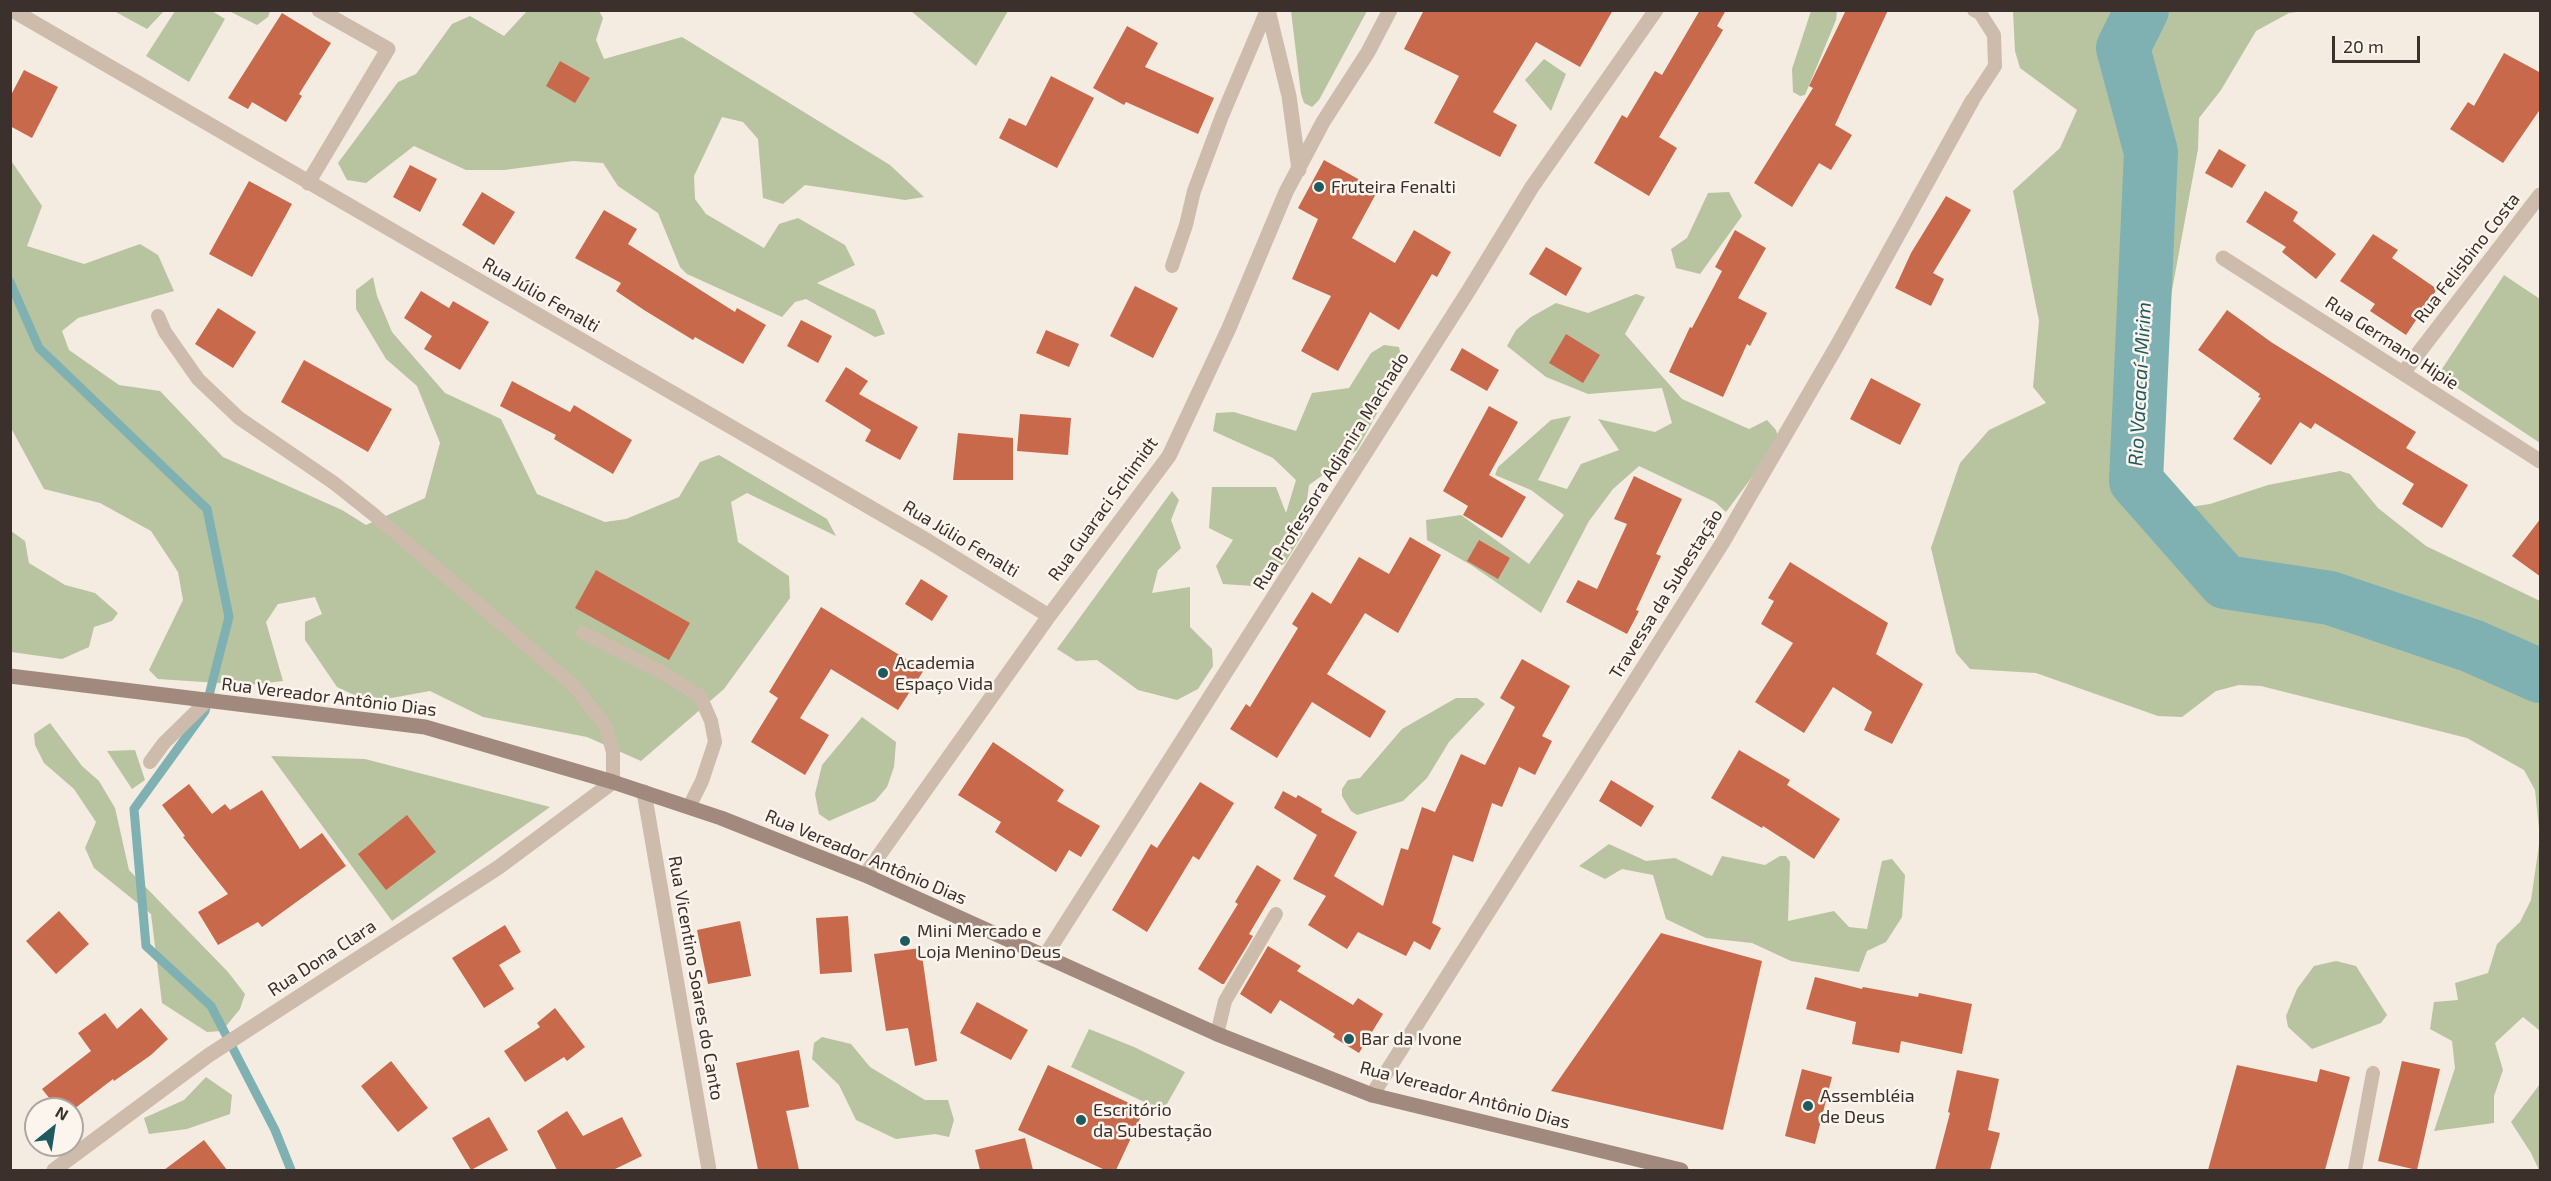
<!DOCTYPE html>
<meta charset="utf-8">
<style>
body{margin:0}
#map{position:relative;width:2551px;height:1181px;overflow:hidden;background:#f4ebe1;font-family:"Exo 2",sans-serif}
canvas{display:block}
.frame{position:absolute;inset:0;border:12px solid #3b302b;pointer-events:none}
.north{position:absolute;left:24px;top:1097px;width:60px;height:60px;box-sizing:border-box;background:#fbf5ee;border:2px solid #aea6a0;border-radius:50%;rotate:30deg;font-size:16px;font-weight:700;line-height:24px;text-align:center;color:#3b302b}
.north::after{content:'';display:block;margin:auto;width:21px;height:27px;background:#1f5a5e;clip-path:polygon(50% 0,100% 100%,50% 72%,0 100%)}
.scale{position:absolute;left:2332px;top:36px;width:88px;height:27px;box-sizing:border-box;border:3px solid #3b302b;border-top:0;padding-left:8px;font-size:18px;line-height:21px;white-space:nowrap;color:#3b302b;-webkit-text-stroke:4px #fbf5ee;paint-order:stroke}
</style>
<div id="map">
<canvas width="2551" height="1181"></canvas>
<div class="frame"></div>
<div class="north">N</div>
<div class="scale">20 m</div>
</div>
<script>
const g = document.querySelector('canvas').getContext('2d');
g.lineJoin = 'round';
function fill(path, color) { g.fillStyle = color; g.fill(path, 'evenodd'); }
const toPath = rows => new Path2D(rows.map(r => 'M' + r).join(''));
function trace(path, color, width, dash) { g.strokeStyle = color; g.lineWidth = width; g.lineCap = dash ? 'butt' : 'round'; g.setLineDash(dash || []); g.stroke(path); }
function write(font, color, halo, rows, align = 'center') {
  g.font = font + ' "Exo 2",sans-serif'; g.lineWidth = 5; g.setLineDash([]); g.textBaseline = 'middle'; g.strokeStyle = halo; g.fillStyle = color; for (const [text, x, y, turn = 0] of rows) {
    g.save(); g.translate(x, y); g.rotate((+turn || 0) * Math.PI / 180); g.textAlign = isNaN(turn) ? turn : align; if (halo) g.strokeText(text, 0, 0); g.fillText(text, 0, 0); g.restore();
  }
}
const green = toPath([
 [114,11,164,11,147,29],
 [175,11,212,11,225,19,189,82,146,56],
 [229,11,270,10,270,11,268,17,257,25],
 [527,11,599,11,603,18,596,40,604,59,682,37,890,165,924,197,905,200,805,185,783,204,763,198,758,139,743,122,722,117,694,176,695,199,706,214,764,248,779,224,798,218,845,245,855,265,817,283,875,310,885,334,875,337,806,299,795,302,782,317,687,274,680,267,658,213,618,186,603,163,573,161,504,170,466,170,414,146,366,183,347,180,338,163,398,82,416,74,452,24,470,16,504,36],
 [911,11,1008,11,976,66],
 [1291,11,1367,11,1319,100,1312,107,1304,103,1301,94],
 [1811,11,1837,11,1836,20,1805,95,1800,96,1793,92,1792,69],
 [2013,11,2304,11,2289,13,2256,31,2221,90,2199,118,2198,149,2168,312,2111,485,2136,515,2210,504,2268,485,2340,471,2350,474,2378,508,2426,546,2540,601,2540,1036,2539,1030,2523,1017,2495,1043,2503,1070,2494,1096,2494,1123,2434,1131,2455,1068,2452,1041,2430,1029,2434,1002,2458,1000,2455,983,2488,973,2497,944,2520,922,2531,900,2540,838,2535,790,2524,770,2467,738,2261,686,2239,685,2216,691,2182,717,2158,716,2036,673,1970,669,1956,653,1931,548,1960,463,1989,430,2046,403,2033,387,2039,321,2013,191,2060,148,2077,110,2020,68,2015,51],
 [1544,59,1566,74,1551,111,1525,80],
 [10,159,42,206,27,246,84,264,140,244,158,255,174,291,78,318,62,331,69,350,119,385,160,391,223,457,342,510,366,525,425,498,440,443,417,386,386,359,356,309,356,290,373,277,377,296,392,332,445,393,501,419,537,494,605,522,626,519,679,497,700,462,719,455,827,519,836,536,747,493,731,502,738,542,789,576,790,598,724,689,641,761,587,737,483,717,430,691,369,702,337,687,305,640,305,622,322,614,315,597,278,604,266,622,283,681,249,685,158,679,149,670,183,600,178,572,151,531,100,503,44,489,11,428],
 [1729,192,1742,216,1700,274,1676,268,1671,249,1687,238,1708,193],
 [2504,275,2540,299,2540,443,2438,375],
 [1636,294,1645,297,1625,334,1682,399,1749,429,1767,420,1776,430,1779,441,1726,512,1715,502,1639,466,1613,489,1589,521,1541,613,1471,565,1427,540,1426,520,1461,515,1529,564,1564,515,1531,490,1495,475,1498,467,1551,420,1571,416,1538,480,1567,489,1581,464,1619,450,1598,419,1655,432,1672,423,1662,388,1588,394,1546,377,1507,346,1516,330,1531,317,1556,303,1588,313],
 [1384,345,1399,347,1403,366,1357,450,1309,485,1302,535,1285,563,1253,586,1223,584,1216,566,1233,540,1209,528,1212,487,1276,487,1286,513,1296,480,1273,458,1213,431,1216,413,1234,412,1296,431,1312,393,1349,388,1371,353],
 [1172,491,1179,500,1171,520,1181,548,1158,570,1152,593,1190,587,1190,627,1212,649,1213,666,1198,689,1177,700,1138,690,1097,660,1076,661,1057,649],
 [11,531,25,541,29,563,65,585,95,593,118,613,112,621,94,627,89,647,62,659,11,652],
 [1456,698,1477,698,1485,704,1449,742,1427,778,1403,801,1357,815,1351,811,1342,796,1342,789,1348,780,1360,778,1402,729],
 [862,717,896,742,894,767,887,787,875,801,829,821,819,814,815,794,822,765],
 [50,723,82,766,99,781,115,808,129,870,228,972,245,994,240,1009,222,1031,207,1032,162,1003,151,914,94,868,85,848,96,822,74,789,44,763,35,745,34,734],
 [135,750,145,780,132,789,107,751],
 [271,756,365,759,550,807,392,921],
 [1609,844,1646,861,1675,858,1712,876,1722,856,1765,865,1780,856,1786,856,1790,862,1788,921,1834,911,1849,927,1867,929,1882,861,1892,859,1905,875,1902,917,1886,942,1867,951,1859,972,1791,961,1752,943,1706,938,1666,919,1653,875,1622,869,1605,879,1579,866],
 [2336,961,2356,966,2387,1015,2381,1023,2312,1049,2288,1027,2286,1016,2297,989,2314,966],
 [1089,1029,1134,1047,1185,1072,1163,1111,1071,1067],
 [822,1037,851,1044,870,1067,925,1100,948,1100,954,1120,949,1137,935,1134,896,1139,856,1120,839,1085,812,1059,814,1043],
 [206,1077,232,1095,230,1114,187,1129,149,1134,144,1118,184,1100],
 [2540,1084,2540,1170,2539,1170,2531,1153,2511,1122]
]);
const stream = toPath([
 [10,282,39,348,207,509,229,617,205,711,134,809,146,946,211,1006,275,1130,291,1170]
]);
const river = toPath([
 [2142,10,2123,48,2151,152,2136,481,2225,582,2330,598,2472,646,2540,676]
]);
const building = toPath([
 [1424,10,1613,10,1580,67,1536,42,1493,112,1517,125,1500,157,1434,123,1459,76,1404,49],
 [1700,10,1726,10,1717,26,1723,30,1659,137,1677,148,1649,196,1594,163,1622,115,1627,118,1655,71,1662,75],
 [1846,10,1888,10,1835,125,1852,135,1831,170,1819,163,1792,207,1754,183,1813,88,1809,86],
 [282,13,331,43,299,94,302,96,286,122,252,102,248,109,228,98],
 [1127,26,1158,43,1145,67,1214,98,1198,134,1126,102,1124,105,1093,88],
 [2504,53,2541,73,2541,108,2503,163,2450,129,2468,102,2474,106],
 [560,61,590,78,575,103,546,86],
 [24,70,58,87,32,138,10,126,10,97],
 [1051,76,1094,98,1057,168,999,138,1009,118,1026,126],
 [2219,149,2246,165,2232,188,2205,173],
 [1324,160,1378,190,1352,238,1395,263,1414,230,1451,252,1437,277,1432,274,1399,330,1370,312,1338,371,1301,351,1331,296,1292,279,1318,219,1298,208],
 [410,165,437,179,420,212,393,197],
 [249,181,292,204,252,277,209,254],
 [2265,191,2298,212,2293,221,2336,254,2316,279,2282,252,2286,247,2246,222],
 [482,192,515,212,494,245,462,225],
 [1946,196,1971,210,1933,273,1944,279,1931,306,1895,288,1911,253],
 [604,210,637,229,628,244,735,312,737,308,766,325,743,364,695,337,693,340,644,310,616,291,621,283,575,258],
 [1735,230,1766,248,1738,298,1767,313,1750,346,1747,344,1723,397,1669,372,1690,327,1692,328,1722,271,1715,267],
 [2373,234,2398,250,2392,258,2437,289,2406,335,2370,311,2375,304,2340,281],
 [1546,247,1582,268,1566,296,1529,274],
 [1135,286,1178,308,1153,358,1110,336],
 [421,291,449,308,453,301,489,322,460,370,424,349,432,336,404,318],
 [218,308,256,332,233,368,195,344],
 [2227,310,2271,342,2416,432,2406,448,2468,485,2442,528,2402,504,2414,484,2315,423,2311,429,2300,422,2271,465,2233,439,2261,398,2258,397,2260,394,2198,350],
 [801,320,832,336,818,363,787,346],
 [1046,330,1079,344,1069,367,1036,353],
 [1566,334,1600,355,1583,383,1549,363],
 [1462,348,1499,370,1487,391,1450,370],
 [304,360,392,409,368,452,281,402],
 [846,367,868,381,859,394,918,427,900,460,865,441,871,430,825,401],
 [1871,378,1921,404,1900,445,1850,419],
 [512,381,570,412,574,405,632,440,613,474,554,439,556,435,500,406],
 [1489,406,1518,422,1489,475,1526,497,1502,538,1463,515,1468,506,1443,491],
 [1020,414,1071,418,1068,455,1017,451],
 [958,433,1013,438,1013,480,953,480],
 [1634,476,1682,499,1656,554,1661,556,1636,610,1639,611,1627,634,1566,602,1578,580,1597,589,1627,524,1614,519],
 [2541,518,2541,577,2512,556],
 [1410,537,1441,555,1398,633,1365,613,1327,674,1386,711,1370,738,1312,702,1277,758,1230,729,1246,704,1250,707,1298,628,1292,624,1312,592,1331,604,1359,557,1389,574],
 [1479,540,1510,558,1498,579,1467,561],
 [1790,562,1888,623,1876,654,1923,684,1892,744,1864,730,1872,712,1833,687,1804,733,1755,702,1793,643,1761,624,1774,601,1768,598],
 [596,570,690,623,669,660,575,608],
 [921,579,948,596,932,621,905,604],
 [821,607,924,670,898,710,831,669,800,718,829,735,805,775,751,742,778,698,769,692],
 [1522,659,1570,686,1542,736,1552,741,1535,775,1519,767,1502,807,1492,803,1473,862,1453,855,1432,923,1441,928,1430,950,1414,941,1406,956,1358,932,1347,949,1308,925,1326,896,1293,879,1317,835,1274,808,1283,791,1296,798,1298,795,1322,809,1321,812,1357,832,1334,876,1383,906,1401,848,1408,850,1422,807,1435,812,1461,754,1485,765,1515,707,1500,698],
 [993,742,1064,790,1057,801,1100,826,1081,857,1069,850,1056,872,995,832,1001,822,958,795],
 [1739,750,1790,780,1787,785,1840,819,1814,859,1763,826,1762,828,1711,798],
 [1611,780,1654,806,1641,827,1599,801],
 [1200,782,1234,803,1199,860,1193,856,1147,932,1112,910,1151,844,1157,848],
 [189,784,212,814,225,804,230,810,262,790,300,849,322,833,346,866,262,927,258,922,218,945,198,912,228,894,183,837,185,836,162,805],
 [407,815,436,852,386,890,358,854],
 [1257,865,1281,880,1249,934,1253,936,1224,984,1222,984,1198,969,1238,904,1235,902],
 [59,911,89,944,56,974,26,941],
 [848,916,852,972,820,974,816,918],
 [740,921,751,976,708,984,697,930],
 [505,925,521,952,499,965,514,989,484,1008,452,958],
 [1661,933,1762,961,1723,1130,1551,1091],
 [1268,946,1301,966,1297,971,1353,1005,1358,998,1383,1014,1359,1053,1333,1037,1335,1034,1280,1000,1271,1014,1240,994],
 [921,948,937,1061,915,1066,908,1028,886,1031,874,954],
 [1815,977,1862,989,1863,987,1918,997,1919,993,1972,1004,1962,1054,1901,1041,1899,1053,1852,1044,1856,1022,1806,1009],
 [977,1002,1028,1030,1011,1060,960,1033],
 [141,1008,168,1039,151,1055,114,1081,113,1079,74,1109,58,1109,42,1089,91,1051,78,1033,105,1013,117,1029],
 [555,1008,585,1047,567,1061,564,1057,525,1082,504,1051,540,1027,537,1023],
 [799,1050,809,1107,786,1111,799,1170,758,1170,736,1063],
 [391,1061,428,1108,398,1132,361,1086],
 [2402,1061,2440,1069,2417,1170,2378,1161],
 [1048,1065,1144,1110,1116,1170,1105,1170,1018,1130],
 [2237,1065,2317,1082,2320,1069,2350,1077,2325,1170,2208,1170],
 [1802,1069,1832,1077,1815,1144,1785,1136],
 [1957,1070,1999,1079,1988,1130,2000,1133,1990,1170,1935,1170,1950,1113,1948,1112],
 [567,1111,583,1136,622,1117,642,1156,613,1170,557,1170,537,1131],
 [489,1117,508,1150,471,1170,452,1138],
 [1025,1138,1033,1170,980,1170,975,1150],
 [204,1140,227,1170,164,1170]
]);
const lane = toPath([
 [1972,101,1995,66,1994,35,1980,13,1974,10],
 [1172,266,1186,225,1194,191,1222,116,1267,10],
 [158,316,165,332,198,379,239,418,334,483,373,514,574,686,606,727,613,752,613,782],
 [583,633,661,672,700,696,711,721,715,742,702,781,689,807],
 [150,762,164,743,207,701],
 [1217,1034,1225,1001,1276,914],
 [2355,1170,2373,1073]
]);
const street = toPath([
 [12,10,928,541,1049,616],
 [1268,10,1289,96,1299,170],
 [308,183,388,49,319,10],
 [2223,258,2540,461],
 [2403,373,2540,195],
 [644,792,709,1170],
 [865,875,1049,616,1169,456,1229,328,1286,192,1323,122,1368,52,1390,10],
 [1045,956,1469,290,1532,187,1656,10],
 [1372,1095,1723,542,1838,344,1972,101],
 [54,1170,209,1055,499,867,613,782]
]);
const secondary = toPath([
 [10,676,425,727,613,782,721,818,865,875,1217,1034,1372,1095,1681,1170]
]);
const markers = [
 [1319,187,6,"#1f5a5e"],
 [883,673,6,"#1f5a5e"],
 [905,941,6,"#1f5a5e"],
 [1349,1039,6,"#1f5a5e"],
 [1808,1106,6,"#1f5a5e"],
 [1081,1120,6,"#1f5a5e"]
];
const poiNames = [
 ["Fruteira Fenalti",1331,187],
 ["Academia",895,663],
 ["Espaço Vida",895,684],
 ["Mini Mercado e",917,931],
 ["Loja Menino Deus",917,952],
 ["Bar da Ivone",1361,1039],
 ["Assembléia",1820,1096],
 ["de Deus",1820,1117],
 ["Escritório",1093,1110],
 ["da Subestação",1093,1131]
];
const streetNames = [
 ["Rua Felisbino Costa",2467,258,-52],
 ["Rua Júlio Fenalti",541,295,30],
 ["Rua Germano Hipie",2392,343,33],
 ["Rua Professora Adjanira Machado",1331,471,-58],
 ["Rua Guaraci Schimidt",1103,509,-54],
 ["Rua Júlio Fenalti",961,539,31],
 ["Travessa da Subestação",1666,594,-58],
 ["Rua Vereador Antônio Dias",329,697,7],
 ["Rua Vereador Antônio Dias",866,857,23],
 ["Rua Dona Clara",322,958,-33],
 ["Rua Vicentino Soares do Canto",696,978,80],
 ["Rua Vereador Antônio Dias",1465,1095,15]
];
const waterNames = [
 ["Rio Vacacaí-Mirim",2140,384,-87]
];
fill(green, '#b8c4a0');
trace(stream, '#7fb0b2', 9);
trace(river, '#7fb0b2', 54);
fill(building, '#c8694b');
trace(lane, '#cdbbac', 14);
trace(street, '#cdbbac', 15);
trace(secondary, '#a18a7d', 15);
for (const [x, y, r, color] of markers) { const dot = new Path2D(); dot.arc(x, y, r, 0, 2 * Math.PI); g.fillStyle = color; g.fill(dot); trace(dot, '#fbf5ee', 2); }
write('18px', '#3b302b', '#fbf5ee', poiNames, 'left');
write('18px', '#3b302b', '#fbf5ee', streetNames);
write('italic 20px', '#1f5a5e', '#fbf5ee', waterNames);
</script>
